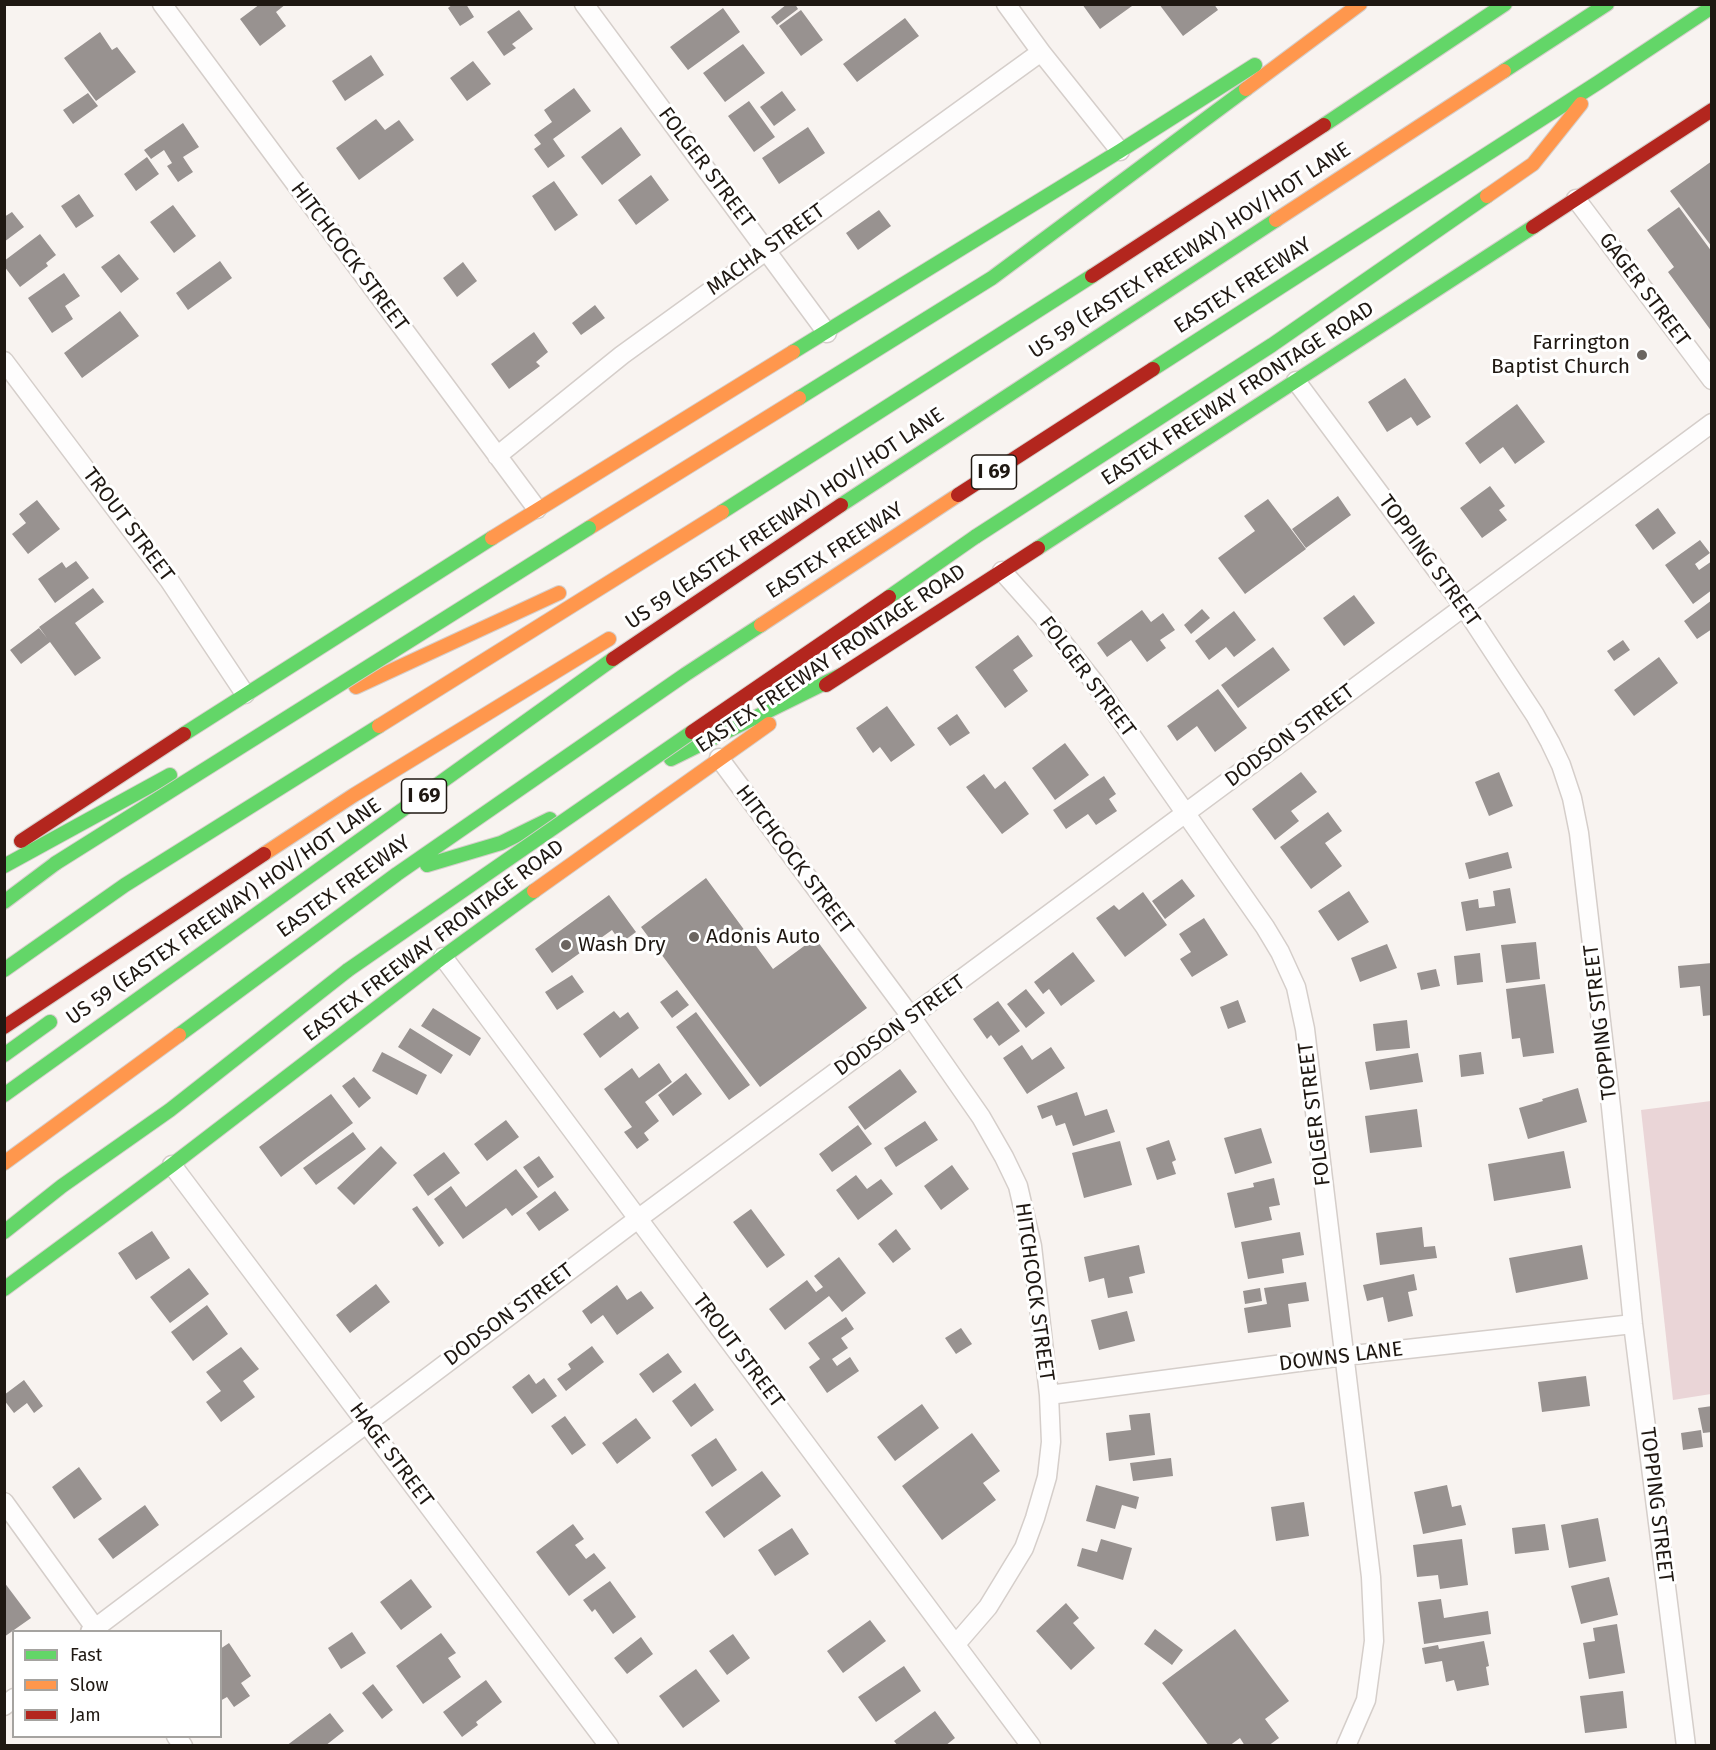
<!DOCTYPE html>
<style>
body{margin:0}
#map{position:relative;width:1716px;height:1750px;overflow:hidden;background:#f8f3f0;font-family:"Fira Sans",sans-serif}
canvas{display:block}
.frame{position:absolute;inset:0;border:6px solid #1f1812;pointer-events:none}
.legend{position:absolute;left:12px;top:1630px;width:210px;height:108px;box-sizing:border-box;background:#fff;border:2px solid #a5a3a0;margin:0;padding:8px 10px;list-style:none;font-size:18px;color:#1f1812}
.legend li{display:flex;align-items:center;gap:12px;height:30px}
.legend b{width:30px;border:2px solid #a5a3a0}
</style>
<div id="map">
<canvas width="1716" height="1750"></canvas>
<div class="frame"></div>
<ul class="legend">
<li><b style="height:8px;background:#63d668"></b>Fast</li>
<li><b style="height:8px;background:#ff974d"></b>Slow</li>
<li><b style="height:8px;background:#b3261e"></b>Jam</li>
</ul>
</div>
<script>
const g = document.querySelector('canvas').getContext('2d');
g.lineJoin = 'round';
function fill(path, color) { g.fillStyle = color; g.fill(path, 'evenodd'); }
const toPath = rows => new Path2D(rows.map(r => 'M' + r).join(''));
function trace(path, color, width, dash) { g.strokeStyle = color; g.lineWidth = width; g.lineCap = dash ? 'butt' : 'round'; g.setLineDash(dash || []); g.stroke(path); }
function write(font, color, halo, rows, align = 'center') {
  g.font = font + ' "Fira Sans",sans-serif'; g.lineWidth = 6; g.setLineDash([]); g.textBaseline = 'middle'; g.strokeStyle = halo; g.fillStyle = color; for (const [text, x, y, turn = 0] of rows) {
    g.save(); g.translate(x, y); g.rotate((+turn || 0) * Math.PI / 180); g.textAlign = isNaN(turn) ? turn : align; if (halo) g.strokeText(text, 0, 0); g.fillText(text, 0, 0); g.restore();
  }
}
const green = toPath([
 [1711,1101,1711,1394,1673,1400,1641,1110]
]);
const building = toPath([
 [260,4,286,4,276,12,286,26,260,46,240,19],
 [453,4,466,4,474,17,460,26,448,8],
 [787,4,795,4,798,9,777,25,771,17],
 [1082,4,1131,4,1132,6,1100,29],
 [1159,4,1214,4,1218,10,1183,36],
 [723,8,740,32,688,70,670,47],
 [519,10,533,29,512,44,516,48,504,56,487,32],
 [801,10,823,40,801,56,779,26],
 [905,18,919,36,857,82,843,64],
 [100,32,112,50,117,47,136,72,96,101,64,58],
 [743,44,765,73,725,102,703,73],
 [371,55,384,75,345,101,332,81],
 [473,61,491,84,467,101,450,78],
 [574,88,591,111,553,139,565,156,548,168,534,149,541,144,534,135,552,122,544,110],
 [782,91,796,110,774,126,760,107],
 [88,93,98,106,73,124,63,110],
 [749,101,775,137,754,152,728,116],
 [376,119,385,130,399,120,414,140,359,180,336,148],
 [183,123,199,147,183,157,193,172,178,182,167,166,172,163,164,150,151,159,144,150],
 [621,127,641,155,602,185,581,157],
 [808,127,825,153,779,184,762,158],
 [147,157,159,174,136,191,124,174],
 [1712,161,1712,247,1670,191],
 [651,175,669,200,636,225,618,200],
 [554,181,578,215,555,231,532,196],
 [79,194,94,216,76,228,61,206],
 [173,205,196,236,174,253,150,222],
 [1679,207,1712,252,1712,332,1668,272,1674,267,1647,230],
 [879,210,891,226,858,250,846,233],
 [12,212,24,227,4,242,4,217],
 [40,234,56,255,46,263,48,266,20,287,4,266,4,261],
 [119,254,139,279,121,293,101,267],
 [220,261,232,278,188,310,176,293],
 [463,262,477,281,457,297,443,278],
 [64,273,80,296,65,306,73,319,52,333,28,298],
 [595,305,605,318,581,335,572,323],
 [120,311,139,336,82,378,64,353],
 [534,332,548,352,536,362,540,366,509,389,491,364],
 [1405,378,1431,417,1417,426,1411,417,1387,432,1368,402],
 [1517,404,1545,442,1515,464,1503,447,1480,464,1465,443],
 [1490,486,1505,506,1499,510,1507,520,1482,538,1460,508],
 [1338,496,1351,515,1306,548,1292,529],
 [1268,499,1306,549,1245,594,1218,558,1255,531,1244,516],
 [37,500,60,529,28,554,12,534,26,523,19,514],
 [1658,508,1676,533,1653,550,1635,525],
 [1700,540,1710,553,1695,564,1699,570,1712,561,1712,590,1693,604,1665,565],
 [76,561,89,578,55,603,38,579,62,562,66,568],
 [93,588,104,602,75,623,101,658,75,676,50,642,21,664,10,650,39,628,47,638,39,627],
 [1354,595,1375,623,1344,646,1323,618],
 [1712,600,1712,629,1697,639,1684,621],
 [1202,609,1210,618,1191,634,1184,625],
 [1142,610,1151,622,1163,613,1175,630,1160,640,1166,648,1147,662,1131,640,1107,657,1097,643],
 [1234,611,1256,640,1234,657,1226,647,1209,660,1195,641],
 [1018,635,1033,656,1013,670,1028,691,1005,708,975,667],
 [1623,640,1630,650,1614,661,1607,651],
 [1273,647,1290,670,1238,708,1221,685],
 [1659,657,1678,683,1634,716,1614,690],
 [1218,689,1247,728,1215,752,1197,726,1177,741,1167,726],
 [887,706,915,745,891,762,880,747,873,753,856,728],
 [957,714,970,733,950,746,937,728],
 [1065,743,1089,775,1055,800,1032,768],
 [1301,772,1317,792,1291,811,1299,821,1275,840,1252,809],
 [1499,772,1513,806,1489,816,1475,782],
 [984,774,995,789,1005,781,1029,814,1002,834,966,787],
 [1104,776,1116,794,1109,799,1117,811,1096,825,1088,814,1066,829,1053,810],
 [1328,812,1342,831,1325,843,1342,866,1311,889,1280,847],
 [1508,852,1512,868,1469,879,1465,863],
 [706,878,773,969,815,938,867,1008,760,1087,641,927],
 [1182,879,1195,896,1165,919,1152,901],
 [1510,888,1516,923,1466,931,1461,902,1478,899,1479,908,1495,906,1493,891],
 [1349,891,1369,922,1338,941,1318,911],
 [1143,892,1167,925,1125,957,1096,918,1114,905,1119,910],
 [609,895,636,932,621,943,612,930,552,973,535,949],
 [1204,918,1228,955,1192,977,1180,959,1191,952,1179,934],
 [1536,942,1540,979,1506,983,1501,945],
 [1387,944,1397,968,1360,982,1351,958],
 [1073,952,1095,981,1061,1006,1049,989,1043,994,1034,982],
 [1480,953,1483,982,1457,985,1454,956],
 [1712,963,1712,1015,1703,1016,1700,986,1680,988,1678,966],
 [1436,969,1440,986,1421,990,1417,973],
 [572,975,584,992,557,1010,545,992],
 [1545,984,1554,1053,1523,1057,1520,1038,1512,1039,1506,989],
 [1026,989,1045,1013,1026,1028,1007,1004],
 [677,990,689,1005,672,1018,660,1002],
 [1238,1000,1246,1022,1228,1029,1220,1007],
 [998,1001,1020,1031,999,1046,991,1035,987,1039,973,1019],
 [433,1008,481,1038,470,1056,421,1026],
 [614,1011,620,1018,628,1012,639,1028,600,1058,583,1034],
 [696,1012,750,1085,729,1100,676,1027],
 [1407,1020,1410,1048,1376,1051,1373,1024],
 [410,1028,453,1055,441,1074,398,1047],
 [1022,1045,1032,1060,1051,1047,1065,1068,1027,1094,1003,1058],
 [382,1052,427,1075,417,1095,372,1071],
 [1481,1052,1484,1074,1461,1077,1459,1055],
 [1418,1053,1423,1082,1370,1090,1365,1062],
 [659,1063,672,1082,645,1102,659,1121,644,1133,649,1140,637,1149,624,1132,632,1127,604,1089,632,1068,639,1078],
 [900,1069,917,1092,865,1130,848,1107],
 [686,1073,702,1094,673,1116,658,1095],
 [354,1077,371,1098,359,1108,342,1086],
 [1578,1088,1587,1122,1528,1139,1519,1108,1543,1101,1542,1099],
 [1077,1092,1085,1116,1107,1109,1115,1132,1073,1146,1065,1123,1056,1126,1052,1115,1042,1119,1037,1106],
 [331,1094,353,1123,281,1177,259,1147],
 [1417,1109,1422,1147,1370,1153,1365,1116],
 [506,1120,519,1137,487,1161,474,1144],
 [925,1121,938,1140,896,1167,884,1148],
 [858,1125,872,1144,832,1172,819,1154],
 [1261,1128,1272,1163,1235,1174,1224,1138],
 [353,1132,366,1149,316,1185,303,1168],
 [1169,1140,1176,1160,1172,1162,1176,1174,1157,1180,1146,1148],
 [1120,1141,1132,1185,1084,1198,1072,1153],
 [381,1146,397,1163,354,1205,337,1188],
 [1564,1151,1571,1188,1494,1201,1488,1164],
 [444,1152,460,1173,428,1196,413,1175],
 [539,1156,554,1177,538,1188,523,1167],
 [952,1165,969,1189,941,1210,924,1186],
 [516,1169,538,1197,512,1216,506,1208,463,1239,434,1199,451,1186,466,1207],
 [856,1175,867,1189,881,1179,893,1194,858,1220,836,1190],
 [1274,1178,1280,1205,1269,1207,1272,1220,1235,1228,1227,1193,1254,1187,1253,1183],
 [555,1191,569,1210,539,1231,526,1213],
 [417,1206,444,1243,439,1247,412,1209],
 [751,1209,785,1255,767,1268,733,1222],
 [1422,1227,1424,1247,1435,1246,1437,1258,1380,1265,1376,1233],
 [896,1229,911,1249,893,1263,878,1244],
 [152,1231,170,1258,136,1280,118,1253],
 [1300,1232,1304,1255,1282,1259,1284,1273,1248,1279,1241,1242],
 [1139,1245,1145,1273,1129,1277,1133,1293,1108,1298,1104,1278,1089,1282,1084,1257],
 [1582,1245,1588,1279,1516,1293,1509,1258],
 [839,1257,866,1293,842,1312,829,1296,785,1330,769,1309,807,1280,816,1292,823,1287,814,1276],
 [189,1268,209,1294,170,1323,150,1297],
 [1414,1274,1417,1290,1408,1292,1413,1316,1388,1322,1383,1297,1367,1301,1363,1285],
 [1306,1282,1309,1301,1288,1304,1291,1327,1248,1333,1244,1308,1267,1304,1264,1288],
 [376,1284,390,1302,350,1333,336,1315],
 [617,1285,627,1300,641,1291,654,1308,617,1335,603,1315,591,1324,582,1311],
 [1260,1288,1262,1301,1245,1304,1243,1291],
 [207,1305,228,1334,193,1361,171,1332],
 [1127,1311,1135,1341,1099,1350,1091,1320],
 [846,1317,854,1329,841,1338,848,1348,832,1359,837,1366,850,1357,859,1371,827,1393,809,1367,820,1359,808,1343],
 [961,1328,972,1344,956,1354,945,1338],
 [592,1346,604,1362,566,1391,557,1379,571,1369,568,1364],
 [241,1347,259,1369,243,1381,255,1397,221,1422,206,1402,221,1391,206,1372],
 [668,1353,682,1372,653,1393,639,1374],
 [529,1374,536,1384,544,1378,557,1396,532,1414,512,1387],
 [1586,1376,1590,1406,1542,1412,1538,1382],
 [24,1380,43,1406,34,1413,27,1403,14,1413,4,1400,4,1395],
 [695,1383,714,1410,691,1427,672,1401],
 [922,1404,939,1428,895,1461,877,1437],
 [1712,1406,1712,1432,1703,1433,1698,1408],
 [1150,1413,1155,1455,1109,1461,1106,1433,1131,1430,1129,1415],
 [565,1416,586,1445,572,1455,551,1426],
 [636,1418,651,1438,617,1464,602,1443],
 [1701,1430,1703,1447,1683,1450,1681,1433],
 [972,1433,1000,1471,983,1483,996,1500,942,1540,902,1486],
 [716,1438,737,1470,712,1487,691,1455],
 [1171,1458,1173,1476,1133,1481,1130,1463],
 [79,1467,102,1499,74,1519,52,1487],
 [762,1471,781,1496,724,1538,705,1512],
 [1096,1485,1139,1497,1136,1509,1122,1505,1115,1529,1086,1521],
 [1447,1485,1452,1507,1461,1505,1466,1525,1423,1534,1414,1492],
 [1304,1502,1309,1536,1276,1541,1271,1507],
 [145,1505,159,1525,113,1559,98,1539],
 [1598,1518,1606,1561,1569,1568,1561,1525],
 [573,1524,584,1539,575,1545,586,1559,594,1553,606,1568,569,1596,536,1552],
 [1545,1524,1549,1550,1515,1554,1512,1528],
 [792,1528,809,1554,775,1576,758,1550],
 [1101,1539,1132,1548,1123,1580,1077,1566,1082,1548,1097,1552],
 [1462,1539,1468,1585,1440,1589,1438,1575,1417,1577,1413,1545],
 [1609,1577,1618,1615,1581,1624,1571,1586],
 [411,1579,432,1607,401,1630,380,1602],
 [610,1581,636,1617,613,1634,595,1609,592,1612,583,1600],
 [4,1582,31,1618,4,1637],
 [1441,1599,1444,1618,1488,1611,1491,1634,1424,1644,1418,1602],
 [1066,1603,1079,1618,1073,1623,1095,1648,1071,1670,1036,1631],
 [870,1620,886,1641,843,1673,827,1651],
 [1617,1624,1625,1673,1589,1679,1583,1643,1595,1641,1593,1628],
 [1155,1629,1183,1650,1172,1665,1144,1644],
 [1235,1629,1289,1701,1265,1719,1279,1738,1268,1746,1245,1746,1240,1738,1229,1746,1209,1746,1162,1683],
 [352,1632,366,1653,341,1669,328,1648],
 [441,1633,456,1653,448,1658,461,1677,423,1704,396,1666],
 [733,1634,750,1658,727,1675,709,1651],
 [641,1637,653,1654,627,1674,614,1658],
 [1484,1641,1489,1666,1486,1667,1489,1685,1457,1691,1454,1680,1446,1682,1442,1661,1425,1664,1422,1648,1438,1645,1439,1649],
 [229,1643,251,1676,241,1683,250,1696,234,1707,227,1697,220,1701,220,1649],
 [904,1666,921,1691,876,1722,858,1697],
 [696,1669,720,1701,683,1728,659,1696],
 [486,1680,502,1702,476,1722,478,1725,462,1737,443,1712],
 [373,1684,393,1710,382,1719,362,1693],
 [1623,1691,1627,1728,1585,1733,1580,1696],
 [935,1711,955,1738,945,1746,898,1746,894,1741],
 [330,1713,344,1731,325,1746,286,1746]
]);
const street = toPath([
 [162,4,537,509],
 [584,4,827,333],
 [1006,4,1041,52,1120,151],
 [1576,199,1712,380],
 [4,361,169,580,245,694],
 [1296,381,1464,607,1535,715,1550,742,1561,765,1572,798,1579,833,1611,1107,1633,1324,1686,1746],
 [497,456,622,355,1041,52],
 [1002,571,1042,616,1094,682,1265,927,1280,952,1296,987,1305,1029,1371,1577,1374,1641,1366,1700,1346,1746],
 [719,758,912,1018,981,1117,1004,1157,1018,1186,1032,1246,1049,1395,1051,1442,1047,1477,1035,1518,1024,1548,988,1607,956,1644],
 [443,957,1031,1746],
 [172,1165,609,1746],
 [1049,1395,1344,1356,1633,1324],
 [4,1502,98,1632],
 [90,1632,639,1218,1712,423],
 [4,1706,14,1698],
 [176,1736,183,1746]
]);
const fast = toPath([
 [1504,71,1607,4],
 [1324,125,1505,4],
 [793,352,1120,151,1255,65],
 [1153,369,1599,82,1712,7],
 [799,398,992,278,1246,89],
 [841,505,1276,220],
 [722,512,1092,276],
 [975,537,1272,345,1487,196],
 [1038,548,1533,227],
 [184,734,492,538],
 [671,759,841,675],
 [427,865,501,843,550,819],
 [4,866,170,775],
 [4,902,56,863],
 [4,970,125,885,379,726],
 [179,1035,397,874,686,674,761,625],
 [4,1055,50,1022],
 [4,1095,613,659],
 [4,1232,62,1186,170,1110,348,970],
 [4,1289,172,1165,443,957,534,891]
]);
const slow = toPath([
 [1246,89,1360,4],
 [1487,196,1533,164,1581,104],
 [1276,220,1504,71],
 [589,528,799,398],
 [492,538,793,352],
 [761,625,958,495],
 [356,687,559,593],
 [379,726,722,512],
 [264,854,354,795,609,639],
 [534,891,769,724],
 [4,1163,179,1035]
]);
const jam = toPath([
 [1533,227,1712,110],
 [1092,276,1324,125],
 [958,495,1153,369],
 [613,659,841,505],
 [826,685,1038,548],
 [21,841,184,734],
 [4,1027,264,854]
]);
const fastBridge = toPath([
 [889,597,975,537],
 [56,863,589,528],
 [348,970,692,732]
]);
const jamBridge = toPath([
 [692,732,889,597]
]);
const markers = [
 [1642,355,6,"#6b6560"],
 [694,937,6,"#6b6560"],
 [566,945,6,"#6b6560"]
];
const shields = [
 [994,472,45],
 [424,796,45]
];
const shieldNames = [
 ["I 69",994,472],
 ["I 69",424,796]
];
const streetNames = [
 ["FOLGER STREET",706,168,53],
 ["MACHA STREET",766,250,-36],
 ["US 59 (EASTEX FREEWAY) HOV/HOT LANE",1190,251,-33],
 ["HITCHCOCK STREET",349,257,53],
 ["EASTEX FREEWAY",1243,286,-33],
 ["GAGER STREET",1644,290,53],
 ["EASTEX FREEWAY FRONTAGE ROAD",1238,394,-33],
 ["US 59 (EASTEX FREEWAY) HOV/HOT LANE",785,519,-34],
 ["TROUT STREET",128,525,53],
 ["EASTEX FREEWAY",835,551,-33],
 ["TOPPING STREET",1429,561,54],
 ["EASTEX FREEWAY FRONTAGE ROAD",831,659,-34],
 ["FOLGER STREET",1087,677,53],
 ["DODSON STREET",1290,736,-37],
 ["HITCHCOCK STREET",794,860,53],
 ["EASTEX FREEWAY",344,887,-36],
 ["US 59 (EASTEX FREEWAY) HOV/HOT LANE",224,912,-35],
 ["EASTEX FREEWAY FRONTAGE ROAD",434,941,-37],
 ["TOPPING STREET",1601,1022,-97],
 ["DODSON STREET",900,1026,-36],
 ["FOLGER STREET",1315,1114,-97],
 ["HITCHCOCK STREET",1034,1292,82],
 ["DODSON STREET",509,1315,-37],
 ["TROUT STREET",738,1351,53],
 ["DOWNS LANE",1341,1357,-7],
 ["HAGE STREET",391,1455,53],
 ["TOPPING STREET",1656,1505,83]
];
const poiNames = [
 ["Farrington",1630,343,"right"],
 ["Baptist Church",1630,367,"right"],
 ["Adonis Auto",706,937],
 ["Wash Dry",578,945]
];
fill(green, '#ead5d7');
fill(building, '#989290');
trace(street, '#d5ceca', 21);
trace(fast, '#d5ceca', 16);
trace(slow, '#d5ceca', 16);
trace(jam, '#d5ceca', 16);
trace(street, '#fefdfd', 18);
trace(fast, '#63d668', 14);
trace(slow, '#ff974d', 14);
trace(jam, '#b3261e', 14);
trace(fastBridge, '#d5ceca', 16, []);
trace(jamBridge, '#d5ceca', 16, []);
trace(fastBridge, '#63d668', 14);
trace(jamBridge, '#b3261e', 14);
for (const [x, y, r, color] of markers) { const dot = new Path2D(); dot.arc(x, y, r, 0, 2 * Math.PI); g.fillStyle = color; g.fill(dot); trace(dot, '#fff', 2); }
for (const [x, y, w] of shields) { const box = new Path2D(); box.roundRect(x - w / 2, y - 17, w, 34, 4.5); g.fillStyle = '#fff'; g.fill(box); trace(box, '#1f1812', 1.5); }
write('bold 20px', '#1f1812', null, shieldNames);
write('21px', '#1f1812', '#fff', streetNames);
write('21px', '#1f1812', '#fff', poiNames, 'left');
</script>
